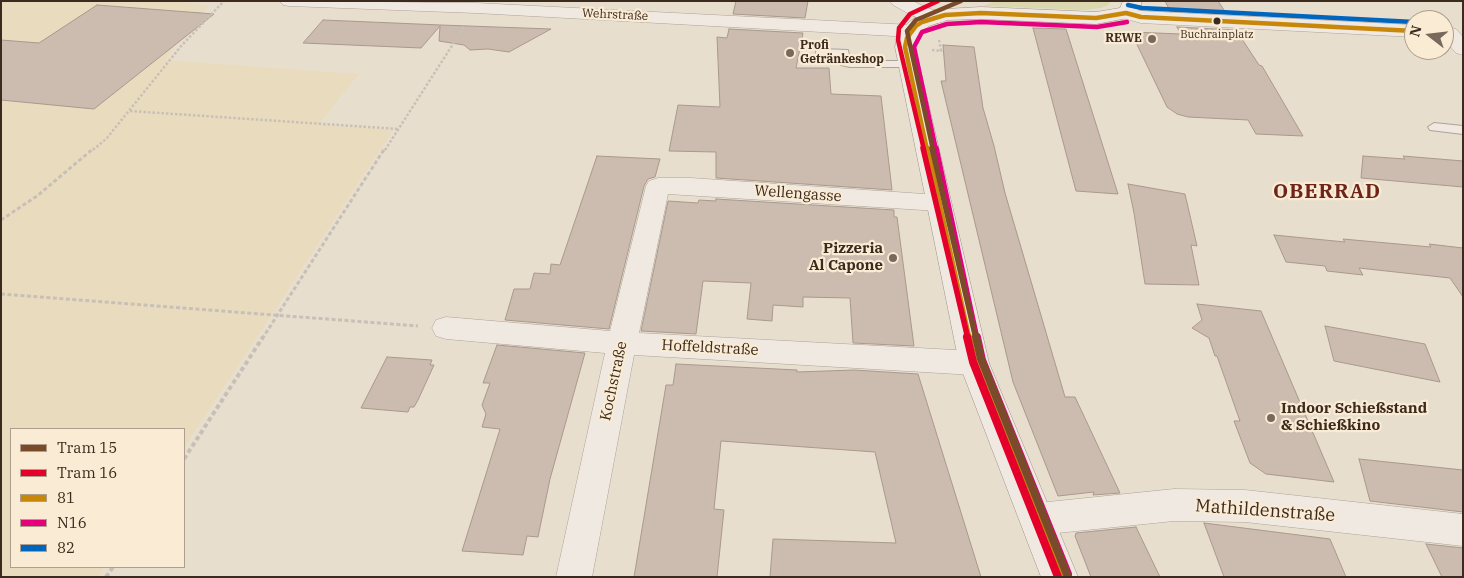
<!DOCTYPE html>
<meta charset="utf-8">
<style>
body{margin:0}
#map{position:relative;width:1464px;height:578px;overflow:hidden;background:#e8dece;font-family:"IBM Plex Serif",serif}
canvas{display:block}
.frame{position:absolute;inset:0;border:2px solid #3d2a1e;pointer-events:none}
.legend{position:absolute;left:10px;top:428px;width:175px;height:140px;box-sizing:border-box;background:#f9ebd4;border:1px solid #ae9e8b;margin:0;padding:6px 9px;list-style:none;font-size:15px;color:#3d2a1e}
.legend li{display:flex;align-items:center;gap:10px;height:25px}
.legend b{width:25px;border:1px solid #ae9e8b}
.north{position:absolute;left:1404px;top:10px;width:50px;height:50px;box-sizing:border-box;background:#f9ebd4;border:1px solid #ae9e8b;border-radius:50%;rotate:286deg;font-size:14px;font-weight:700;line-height:20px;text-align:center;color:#3d2a1e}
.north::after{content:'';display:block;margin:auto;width:18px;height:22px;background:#79695c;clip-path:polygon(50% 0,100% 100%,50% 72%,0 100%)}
</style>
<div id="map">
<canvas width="1464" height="578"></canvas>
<div class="frame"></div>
<ul class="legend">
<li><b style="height:6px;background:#7a4b2a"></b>Tram 15</li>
<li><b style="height:6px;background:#e4002b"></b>Tram 16</li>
<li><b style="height:6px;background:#c88708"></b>81</li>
<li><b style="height:6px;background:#e5007d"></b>N16</li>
<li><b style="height:6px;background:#0065bd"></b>82</li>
</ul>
<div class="north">N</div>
</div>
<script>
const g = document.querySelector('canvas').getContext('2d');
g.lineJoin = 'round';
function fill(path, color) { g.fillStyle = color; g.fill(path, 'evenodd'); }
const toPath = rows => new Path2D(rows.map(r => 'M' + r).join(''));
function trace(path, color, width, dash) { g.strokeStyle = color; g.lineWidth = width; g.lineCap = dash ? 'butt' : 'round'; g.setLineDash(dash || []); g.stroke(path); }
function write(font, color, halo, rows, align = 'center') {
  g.font = font + ' "IBM Plex Serif",serif'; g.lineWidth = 4.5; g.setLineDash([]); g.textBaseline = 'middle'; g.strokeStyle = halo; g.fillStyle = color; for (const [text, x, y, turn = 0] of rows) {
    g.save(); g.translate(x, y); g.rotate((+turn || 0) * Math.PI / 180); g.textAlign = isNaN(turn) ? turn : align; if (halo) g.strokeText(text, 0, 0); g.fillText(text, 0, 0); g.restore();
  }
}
const farmland = toPath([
 [1,1,176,1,209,6,182,36,165,60,359,74,319,124,393,130,184,448,184,429,11,429,11,567,105,567,98,577,1,577]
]);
const green = toPath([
 [996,1,1110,1,1109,5,1101,8,1085,10,983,6]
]);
const building = toPath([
 [736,1,808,1,805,18,733,14,736,1],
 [1165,1,1218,1,1226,13,1170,11,1165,1],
 [97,5,214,14,94,109,1,100,1,40,39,43,97,5],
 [323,20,441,25,551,29,509,52,488,49,470,50,464,45,439,41,440,26,421,48,303,43,323,20],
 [1177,27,1236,30,1259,65,1262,66,1303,136,1256,134,1248,120,1188,117,1177,114,1167,107,1131,32,1181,34,1177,27],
 [1033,28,1066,29,1118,194,1076,191,1033,28],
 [729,29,803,33,796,68,829,68,831,94,881,96,892,190,716,178,716,152,669,151,678,105,720,107,717,37,727,38,729,29],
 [943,45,974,47,983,108,994,146,1005,193,1065,397,1075,397,1120,493,1093,495,1094,492,1058,496,1013,382,941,81,946,81,943,45],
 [597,156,660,159,655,177,648,179,644,186,609,329,505,320,514,289,530,289,534,273,550,274,551,264,560,265,597,156],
 [1363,156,1405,159,1403,156,1463,161,1463,187,1361,178,1363,156],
 [1128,184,1185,194,1197,246,1191,245,1199,285,1145,284,1134,213,1128,184],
 [716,199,894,210,894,217,897,217,914,346,853,343,850,298,803,297,803,307,773,305,772,321,747,319,751,283,703,281,696,334,641,331,668,201,698,203,699,200,716,201,716,199],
 [1274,235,1345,242,1343,239,1431,247,1429,244,1463,248,1463,297,1450,278,1359,268,1363,275,1327,271,1325,266,1286,262,1274,235],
 [1197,304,1261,311,1334,482,1266,474,1250,463,1234,421,1240,421,1217,356,1215,356,1209,338,1192,328,1202,320,1197,304],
 [1325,326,1425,344,1440,382,1334,361,1325,326],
 [497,345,585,353,550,479,538,537,527,536,523,555,462,551,500,429,482,427,486,414,482,405,490,383,483,383,497,345],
 [387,357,432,360,430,365,434,365,418,400,414,407,410,407,408,412,361,408,387,357],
 [676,364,797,370,797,372,854,370,918,374,981,577,770,577,773,539,896,543,875,452,721,441,714,509,724,510,717,577,634,577,666,385,673,385,676,364],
 [1359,459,1463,470,1463,512,1370,501,1359,459],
 [1204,523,1330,539,1346,577,1224,577,1204,523],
 [1136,527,1160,577,1091,577,1075,536,1076,533,1136,527],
 [1426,544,1463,548,1463,577,1442,577,1426,544]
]);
const pathFar2 = toPath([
 [932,50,941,51,939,40],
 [130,111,398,129],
 [93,150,107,138,182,45,224,1],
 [385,150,464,27]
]);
const pathFar1 = toPath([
 [1,220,37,196,94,148],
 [1,294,418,326],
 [262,339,385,148]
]);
const path = toPath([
 [184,459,263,337],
 [106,577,113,567]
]);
const service = toPath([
 [821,49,848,50,850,61,908,61,913,64,908,67,850,67,841,65,839,55,817,54,816,52,817,50,821,49],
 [1434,123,1463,126,1463,134,1430,130,1428,127,1434,123]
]);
const minor = toPath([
 [890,1,913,1,927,8,945,13,947,17,945,21,938,23,931,21,913,16,893,5,890,1],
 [1126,7,1141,11,1414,25,1414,37,1141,23,1119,17,1117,13,1119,9,1126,7],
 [1449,27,1456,29,1463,37,1463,55,1456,53,1444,39,1444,28,1449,27],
 [658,178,691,178,939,195,948,197,951,203,948,209,939,211,668,194,639,333,974,351,985,355,989,363,985,371,974,375,634,355,592,577,556,577,605,353,446,339,436,336,432,328,436,320,446,317,610,331,646,186,649,181,658,178],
 [1174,489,1245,490,1463,514,1463,546,1245,522,1174,521,1038,535,1026,530,1020,519,1026,508,1038,503,1174,489]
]);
const tertiary = toPath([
 [280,1,476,3,912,25,919,27,922,31,919,35,912,37,476,13,289,6,283,5,280,1]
]);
const secondary = toPath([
 [1123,1,1141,1,1141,5,1133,17,1096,24,981,19,947,20,929,26,923,30,917,38,915,47,989,363,1078,577,1041,577,959,363,895,47,897,38,909,22,915,18,945,9,981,7,1096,12,1120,8,1123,1]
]);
const bus1Far2 = toPath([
 [1126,13,1141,17,1414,31],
 [927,150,905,47,907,38,916,26,922,22,945,15,981,13,1096,18,1126,13]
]);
const bus1Far1 = toPath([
 [927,148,969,339]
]);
const bus1 = toPath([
 [968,337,974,363,1060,577]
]);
const bus2Far2 = toPath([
 [936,150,914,47,922,32,947,24,981,22,1097,27,1127,22]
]);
const bus2Far1 = toPath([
 [936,148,977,339]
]);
const bus2 = toPath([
 [977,337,982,360,1068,574]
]);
const bus3 = toPath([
 [1128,5,1142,8,1414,22]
]);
const tram1Far2 = toPath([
 [933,150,907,31,916,20,961,1]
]);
const tram1Far1 = toPath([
 [932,148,976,339]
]);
const tram1 = toPath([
 [976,337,981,359,1068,577]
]);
const tram2Far2 = toPath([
 [924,150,898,40,899,28,910,14,938,1]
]);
const tram2Far1 = toPath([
 [923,148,968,339]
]);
const tram2 = toPath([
 [967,337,973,362,1058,577]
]);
const markers = [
 [1217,21,4.5,"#3d2a1e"],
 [1152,39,5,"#79695c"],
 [790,53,5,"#79695c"],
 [893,258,5,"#79695c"],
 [1271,418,5,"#79695c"]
];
const farBusnames = [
 ["Buchrainplatz",1217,35]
];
const farStreetnames = [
 ["Wehrstraße",615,15,3]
];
const farPoinames = [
 ["REWE",1142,39],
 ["Profi",800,46,"left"],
 ["Getränkeshop",800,60,"left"]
];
const streetNames = [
 ["Wellengasse",798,194,4],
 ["Hoffeldstraße",710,348,3],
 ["Kochstraße",614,381,-78]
];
const poiNames = [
 ["Pizzeria",883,249],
 ["Al Capone",883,266],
 ["Indoor Schießstand",1281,409,"left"],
 ["& Schießkino",1281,426,"left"]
];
const nearStreetnames = [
 ["Mathildenstraße",1265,511,4]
];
const districtNames = [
 ["OBERRAD",1327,192]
];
fill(farmland, '#e9dcbe');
fill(green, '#dbd7af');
fill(building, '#ccbcaf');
trace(building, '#a9998d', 1);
trace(service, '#ada397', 2);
trace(minor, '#ada397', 1);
trace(tertiary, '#ada397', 1);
trace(secondary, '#9d9387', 1);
trace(pathFar2, '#c8c0b7', 2.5, [2.5, 2]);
trace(pathFar1, '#c8c0b7', 3, [4, 2.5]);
trace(path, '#c8c0b7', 4, [4.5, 3]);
fill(service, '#efe9e1');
fill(minor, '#efe9e1');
fill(tertiary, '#efe9e1');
fill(secondary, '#efe9e1');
trace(bus1Far2, '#c88708', 4.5);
trace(bus1Far1, '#c88708', 5.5);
trace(bus1, '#c88708', 8);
trace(bus2Far2, '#e5007d', 4.5);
trace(bus2Far1, '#e5007d', 5.5);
trace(bus2, '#e5007d', 8);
trace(bus3, '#0065bd', 4.5);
trace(tram1Far2, '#7a4b2a', 4.5);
trace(tram1Far1, '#7a4b2a', 5.5);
trace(tram1, '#7a4b2a', 8);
trace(tram2Far2, '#e4002b', 4.5);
trace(tram2Far1, '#e4002b', 5.5);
trace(tram2, '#e4002b', 8);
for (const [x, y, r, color] of markers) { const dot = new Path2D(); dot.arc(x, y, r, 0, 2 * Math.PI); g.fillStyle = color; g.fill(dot); trace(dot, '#f9ebd4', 2); }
write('11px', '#3d2a1e', '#f9ebd4', farBusnames);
write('12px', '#3d2a1e', '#f9ebd4', farStreetnames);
write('bold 12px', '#3d2a1e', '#f9ebd4', farPoinames, 'right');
write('15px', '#3d2a1e', '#f9ebd4', streetNames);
write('bold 15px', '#3d2a1e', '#f9ebd4', poiNames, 'right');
write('18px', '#3d2a1e', '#f9ebd4', nearStreetnames);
g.letterSpacing = '1px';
write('bold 20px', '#6e2419', '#f9ebd4', districtNames);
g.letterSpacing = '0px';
</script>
